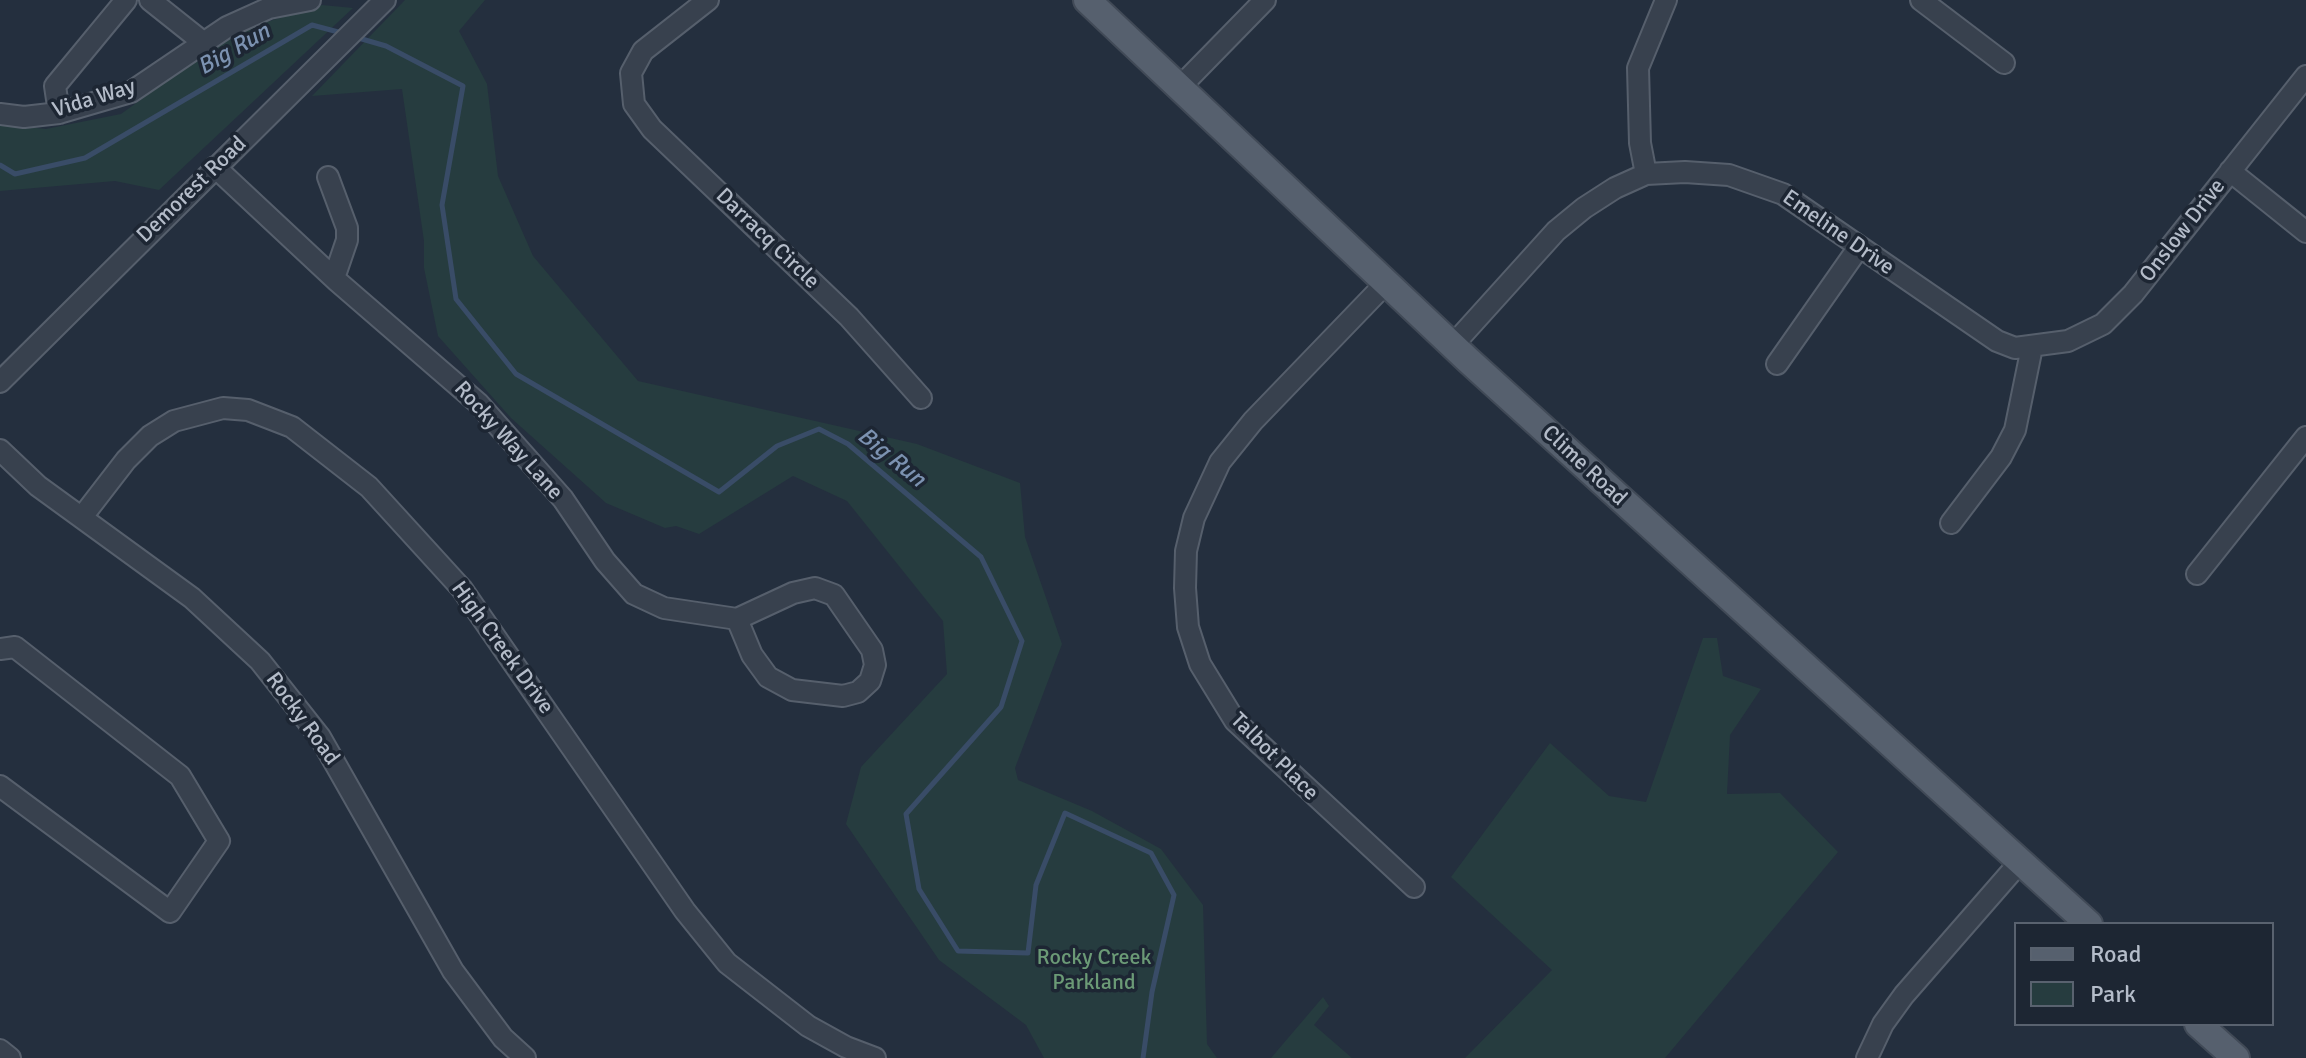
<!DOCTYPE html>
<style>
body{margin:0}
#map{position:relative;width:2306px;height:1058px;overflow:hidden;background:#242f3e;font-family:Signika,sans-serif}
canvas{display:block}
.legend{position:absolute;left:2014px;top:922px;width:260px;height:104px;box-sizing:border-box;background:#1d2633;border:2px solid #59626f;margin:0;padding:10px 14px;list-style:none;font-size:24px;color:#b4bcc9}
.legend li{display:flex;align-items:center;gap:16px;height:40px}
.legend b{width:40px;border:2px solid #59626f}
</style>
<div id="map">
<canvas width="2306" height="1058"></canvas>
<ul class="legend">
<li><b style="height:10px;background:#56606e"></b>Road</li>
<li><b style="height:22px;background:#263c3f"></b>Park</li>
</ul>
</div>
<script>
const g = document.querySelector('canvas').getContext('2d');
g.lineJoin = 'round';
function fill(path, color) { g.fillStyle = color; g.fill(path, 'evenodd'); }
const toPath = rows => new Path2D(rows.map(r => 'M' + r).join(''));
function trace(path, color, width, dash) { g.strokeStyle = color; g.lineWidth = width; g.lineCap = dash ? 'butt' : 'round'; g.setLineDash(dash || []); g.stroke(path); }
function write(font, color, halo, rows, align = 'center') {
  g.font = font + ' Signika,sans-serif'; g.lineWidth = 7; g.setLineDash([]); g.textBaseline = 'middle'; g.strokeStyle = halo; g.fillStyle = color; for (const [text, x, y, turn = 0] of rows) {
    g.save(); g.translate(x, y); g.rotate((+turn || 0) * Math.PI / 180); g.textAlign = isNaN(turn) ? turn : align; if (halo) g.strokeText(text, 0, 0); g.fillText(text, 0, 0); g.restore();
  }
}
const green = toPath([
 [405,0,485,0,459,31,487,84,498,176,533,256,638,381,917,444,1020,483,1025,537,1062,644,1015,768,1018,780,1092,811,1161,849,1203,905,1207,1044,1217,1058,1044,1058,1026,1025,939,960,846,824,861,767,947,674,943,621,847,501,793,476,699,534,676,526,665,528,606,503,511,418,438,336,424,268,424,241,402,89,312,96],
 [322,5,353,8,159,190,115,181,0,191,0,124,46,129,121,114,207,52,247,28],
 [1703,638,1717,638,1723,676,1761,689,1730,735,1727,794,1780,793,1838,852,1665,1058,1465,1058,1552,970,1451,877,1550,743,1609,796,1646,802],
 [1323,997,1329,1006,1314,1025,1352,1058,1271,1058]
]);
const stream = toPath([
 [355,37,386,46,463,86,442,205,456,299,516,374,719,492,777,446,819,429,848,444,981,557,1022,641,1001,707,906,814,919,889,958,951,1028,953,1036,885,1065,813,1151,853,1174,895,1152,992,1143,1058],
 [0,165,15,174,85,158,312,25,342,33]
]);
const minor = toPath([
 [150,0,204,43],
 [708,0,643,51,631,73,634,104,652,129,849,317,921,398],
 [1921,0,2004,63],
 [1180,87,1265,0],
 [59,113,55,86,126,0],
 [0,114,24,117,59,113,131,92,227,27,269,8,310,0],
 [215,167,337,281,478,403,563,499,605,561,634,594,664,608,737,619,793,593,815,588,834,595,872,650,875,665,870,681,858,692,843,696,792,690,768,677,752,655,737,619],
 [2230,171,2306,232],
 [1646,174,1640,143,1638,68,1666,0],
 [328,177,347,228,347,240,334,278],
 [1386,283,1253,421,1220,462,1194,518,1186,551,1185,588,1188,627,1200,664,1235,721,1414,887],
 [1453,345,1556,231,1584,208,1615,188,1646,174,1685,172,1729,175,1783,194,1997,341,2015,348,2068,341,2103,324,2133,294,2306,76],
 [1777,364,1859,247],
 [0,382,385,0],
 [0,450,38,486,192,598,260,661,320,737,453,971,503,1038,525,1058],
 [82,517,126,460,150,436,174,421,223,408,248,410,292,427,369,487,462,589,685,911,727,963,808,1026,846,1047,875,1058],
 [1951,523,2001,457,2015,430,2032,347],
 [2197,574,2306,437],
 [0,649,15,647,180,776,219,841,170,912,0,786],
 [0,1050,10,1058],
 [1867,1058,1883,1024,1904,995,2020,862]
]);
const major = toPath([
 [1087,0,1468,360,2089,924],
 [2198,1024,2236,1058]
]);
const streetNames = [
 ["Vida Way",94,99,-17],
 ["Demorest Road",192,190,-44],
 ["Onslow Drive",2183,231,-52],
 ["Emeline Drive",1838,233,35],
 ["Darracq Circle",767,239,44],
 ["Rocky Way Lane",508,441,48],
 ["Clime Road",1584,466,43],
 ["High Creek Drive",502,648,54],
 ["Rocky Road",302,719,54],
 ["Talbot Place",1274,757,45]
];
const parkNames = [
 ["Rocky Creek",1094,958],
 ["Parkland",1094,983]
];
const waterNames = [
 ["Big Run",234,50,-30],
 ["Big Run",891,458,39]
];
fill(green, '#263c3f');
trace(stream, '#394c67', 5);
trace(minor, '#565f6c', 24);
trace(major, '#414a57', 30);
trace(minor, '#38414e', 20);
trace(major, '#56606e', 26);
write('22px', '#b4bcc9', '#1d2633', streetNames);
write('22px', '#6b9a76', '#1d2633', parkNames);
write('italic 24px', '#7c92b1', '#1d2633', waterNames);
</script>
